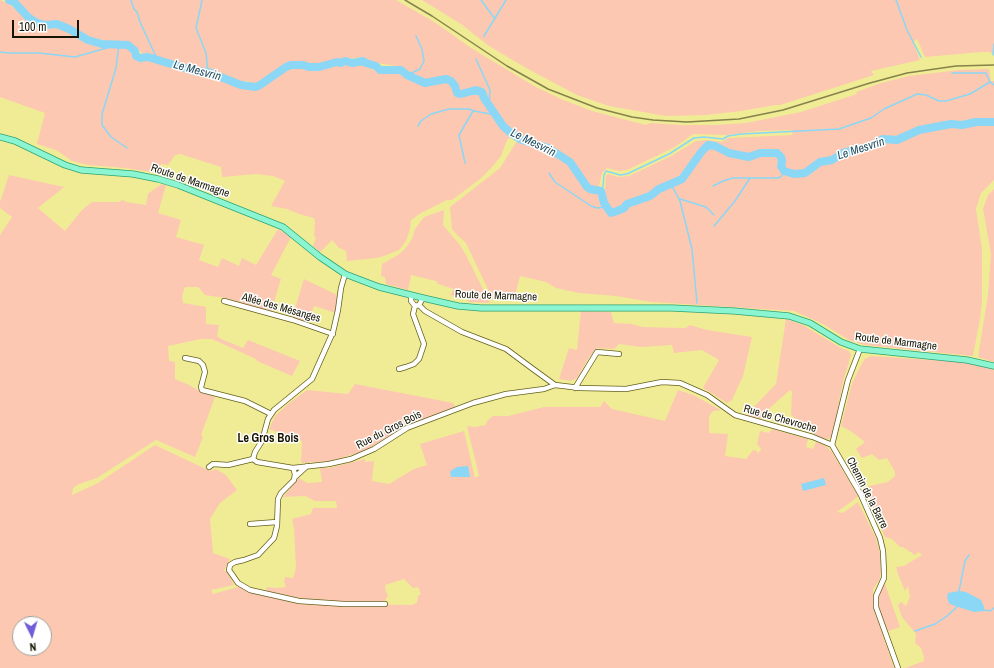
<!DOCTYPE html>
<meta charset="utf-8">
<style>
body{margin:0}
#map{position:relative;width:994px;height:668px;overflow:hidden;background:#f0ec95;font-family:"Archivo Narrow",sans-serif}
canvas{display:block}
.north{position:absolute;left:12px;top:616px;width:40px;height:40px;box-sizing:border-box;background:#fff;border:1px solid #a2a199;border-radius:50%;rotate:175deg;font-size:11px;font-weight:700;line-height:16px;text-align:center;color:#161400}
.north::after{content:'';display:block;margin:auto;width:14px;height:18px;background:#6f5ed8;clip-path:polygon(50% 0,100% 100%,50% 72%,0 100%)}
.scale{position:absolute;left:12px;top:20px;width:67px;height:18px;box-sizing:border-box;border:2px solid #161400;border-top:0;padding-left:5px;font-size:12px;line-height:14px;white-space:nowrap;color:#161400;-webkit-text-stroke:3px #fff;paint-order:stroke}
</style>
<div id="map">
<canvas width="994" height="668"></canvas>
<div class="north">N</div>
<div class="scale">100 m</div>
</div>
<script>
const g = document.querySelector('canvas').getContext('2d');
g.lineJoin = 'round';
function fill(path, color) { g.fillStyle = color; g.fill(path, 'evenodd'); }
const toPath = rows => new Path2D(rows.map(r => 'M' + r).join(''));
function trace(path, color, width, dash) { g.strokeStyle = color; g.lineWidth = width; g.lineCap = dash ? 'butt' : 'round'; g.setLineDash(dash || []); g.stroke(path); }
function write(font, color, halo, rows, align = 'center') {
  g.font = font + ' "Archivo Narrow",sans-serif'; g.lineWidth = 3; g.setLineDash([]); g.textBaseline = 'middle'; g.strokeStyle = halo; g.fillStyle = color; for (const [text, x, y, turn = 0] of rows) {
    g.save(); g.translate(x, y); g.rotate((+turn || 0) * Math.PI / 180); g.textAlign = isNaN(turn) ? turn : align; if (halo) g.strokeText(text, 0, 0); g.fillText(text, 0, 0); g.restore();
  }
}
const green = toPath([
 [0,0,8,3,32,22,41,26,58,27,67,29,87,42,103,46,126,47,137,60,149,60,186,72,208,74,246,89,249,81,238,81,218,72,192,69,143,54,136,47,128,44,107,41,85,36,68,25,58,23,46,24,37,21,31,17,21,6,13,0,396,0,436,23,471,48,536,87,561,99,592,111,646,125,650,123,681,125,715,125,746,123,801,112,857,94,856,92,881,83,909,76,959,70,989,69,991,81,994,81,994,180,981,193,976,209,982,249,982,301,980,319,973,356,865,345,849,340,823,324,794,311,651,302,616,296,579,293,556,288,546,282,520,276,515,296,506,296,505,298,496,299,492,298,466,243,457,235,452,229,450,207,500,168,517,141,516,133,507,140,501,156,493,166,480,179,452,200,447,200,421,213,411,220,410,229,406,241,399,250,384,256,376,258,347,261,346,251,339,248,332,240,320,252,313,246,316,238,314,236,315,222,314,218,299,214,287,209,271,206,285,181,273,176,256,174,222,177,221,167,180,154,175,155,168,165,161,164,158,173,125,168,88,165,72,161,56,150,37,144,45,113,0,97],
 [361,57,371,62,396,66,405,69,416,77,424,80,431,80,431,86,421,84,392,71,382,73,364,66,360,62,352,66,347,63,346,59],
 [791,130,793,135,728,138,722,142,708,140,696,141,671,156,629,176,618,177,608,174,606,176,605,191,599,186,602,173,607,168,619,171,627,170,675,147,693,134,726,135,758,131],
 [422,0,994,0,994,54,989,52,981,52,925,57,917,39,913,42,920,60,871,71,874,75,780,105,775,105,741,111,706,115,666,116,609,106,577,95,528,69,489,46,461,24],
 [9,175,64,187,38,208,65,231,82,210,92,202,119,202,123,200,126,202,146,205,148,194,153,190,162,184,166,185,158,213,181,220,176,237,204,245,199,260,218,267,222,258,239,266,242,258,256,265,278,229,291,237,271,275,281,279,271,312,225,298,205,295,198,287,185,287,182,296,183,303,206,307,206,324,219,325,217,336,221,339,243,348,248,340,300,361,292,376,257,361,256,359,212,339,201,339,168,346,169,361,175,362,175,379,187,384,203,393,215,397,201,435,203,437,195,457,156,440,97,478,79,484,73,488,72,495,98,483,155,445,210,471,216,469,226,475,237,490,220,503,210,519,213,553,230,559,224,571,227,571,234,585,211,590,213,594,238,587,239,586,249,592,299,603,411,605,417,603,418,596,421,594,418,587,413,588,404,579,385,585,386,592,388,595,385,601,331,601,308,599,277,595,266,592,267,587,276,588,286,587,284,582,285,577,293,578,296,568,294,529,292,519,311,514,313,508,337,508,336,501,315,501,305,496,283,497,299,478,307,483,322,482,320,468,329,468,365,459,365,462,374,461,372,481,389,484,414,469,427,465,420,444,464,431,475,478,479,476,467,426,475,427,486,425,487,421,493,416,508,416,544,407,600,407,604,401,612,409,665,421,678,390,693,395,721,410,713,411,709,416,709,433,728,434,725,456,746,459,753,450,757,451,758,454,761,449,757,444,760,431,769,433,772,429,808,439,806,447,813,449,816,442,825,445,832,452,858,496,855,499,837,512,843,513,858,502,876,538,880,553,881,570,880,579,873,589,874,610,894,668,0,668,0,235,12,217,0,208,0,202],
 [20,624,44,624,44,648,20,648],
 [994,189,994,362,978,357,988,295,991,254,983,209,988,195],
 [444,210,443,225,460,245,467,257,490,303,468,302,468,298,450,295,454,289,438,284,436,281,411,275,408,290,386,284,385,277,381,276,382,264,398,255,405,249,412,239,415,229,424,217],
 [304,279,337,295,336,313,314,306,308,322,292,318],
 [581,311,611,312,614,323,632,324,642,327,685,328,690,325,707,330,752,337,743,376,732,400,727,403,703,388,719,360,702,350,674,353,672,345,641,347,619,344,614,349,597,348,588,359,577,378,571,381,559,379,569,348,577,350],
 [786,319,803,325,841,348,849,351,851,355,843,382,832,437,827,439,819,438,791,415,792,392,790,390,763,414,759,420,745,416,776,384],
 [871,356,960,362,984,366,994,370,994,668,905,668,924,661,924,657,921,648,915,643,916,634,902,617,898,605,901,602,906,606,910,597,908,586,905,591,898,574,896,567,904,566,922,555,918,552,915,555,903,547,900,547,892,539,885,537,867,495,869,486,888,482,895,476,895,472,887,458,879,460,872,454,862,458,856,449,865,442,852,432,841,426,852,383,861,365,865,359],
 [355,384,453,403,455,407,406,427,364,451,331,461,301,463,302,441,269,429,275,416,288,404,307,390,348,394],
 [885,584,900,627,888,631,878,607,878,598,882,586]
]);
const water = toPath([
 [468,466,470,477,451,477,450,472,452,470,457,467],
 [824,478,826,485,803,491,801,484],
 [959,591,966,592,981,600,984,607,984,611,974,612,952,605,949,603,947,597,948,593]
]);
const stream = toPath([
 [131,0,134,9,137,12,140,22,158,61],
 [202,0,196,28,206,53,208,72],
 [481,0,495,19],
 [896,0,907,30,921,57],
 [484,36,506,0],
 [119,44,116,68,102,114,102,125,111,137,127,148],
 [0,52,9,53,39,53,75,57,110,47,114,44],
 [993,55,994,44],
 [476,59,490,90,489,106],
 [952,73,986,73,990,82,994,85],
 [407,75,420,69,424,61,422,49,416,36],
 [418,126,421,121,431,114,449,109,469,109,474,111,496,115],
 [465,163,459,135,473,111],
 [549,173,555,182,591,206,597,208,606,207],
 [671,184,680,201,692,249,697,303],
 [713,186,723,181,733,178,777,178,781,177,784,171],
 [601,191,603,186,604,175,606,171,620,175,627,174,669,154,694,138,704,137,723,139,728,136,741,134,839,129,871,118,884,109,917,94,926,95,939,101,946,101,970,94,990,82],
 [680,199,706,207,714,215],
 [714,226,735,201,750,178],
 [959,591,965,561,969,555],
 [984,610,990,611,994,608],
 [915,631,935,624,947,616,958,606]
]);
const river = toPath([
 [9,0,14,2,29,18,37,23,45,25,57,24,69,29,88,40,102,44,128,45,135,51,136,56,140,58,148,57,194,71,208,72,241,85,256,87,260,85,286,67,291,65,303,65,309,67,319,67,337,62,341,63,345,61,352,63,363,61,366,63,376,66,380,70,401,70,407,75,425,83,446,79,451,81,455,86,457,93,461,94,476,90,482,92,484,98,503,126,512,134,522,140,548,148,570,162,587,187,590,189,601,191,604,203,611,213,617,211,624,208,627,204,650,196,659,189,682,179,702,151,708,145,715,146,729,153,749,157,760,153,777,153,781,157,782,161,781,166,784,171,794,174,805,173,820,162,832,160,843,153,871,146,883,139,897,140,919,130,951,124,962,125,976,122,994,122]
]);
const minor = toPath([
 [345,274,341,288,338,310,333,332,312,379,274,410,268,419,262,441,255,452,253,459,257,462,293,468,329,464,351,459,374,449,407,428,473,403,506,394,544,389,555,385],
 [411,295,411,301,415,306,419,305,423,298],
 [224,301,293,320,333,334],
 [419,305,425,311,462,332,506,349,533,369,555,385,580,388,626,389,662,382,680,383,707,395,735,415,813,437,832,445],
 [860,349,848,380,832,445,861,495,880,538,883,551,884,573,884,578,876,596,876,607,898,668],
 [185,358,199,361,203,365,205,372,201,387,202,390,245,401,271,414],
 [399,369,406,367,414,364,419,359,424,344,413,314,415,306],
 [575,388,597,352,619,354],
 [209,467,213,464,228,465,253,459],
 [293,468,295,474,294,480,281,493,278,499,277,526,274,538,258,555,244,560,235,562,230,565,229,570,238,583,250,590,299,601,344,604,385,604],
 [295,477,307,466],
 [250,524,277,522]
]);
const major = toPath([
 [0,137,15,141,65,165,81,170,133,174,158,179,178,185,283,227,320,257,345,274,379,287,423,298,458,306,481,308,672,308,734,311,789,316,810,323,841,342,860,349,967,360,994,366]
]);
const rail = toPath([
 [405,0,432,16,507,66,548,89,597,108,632,117,653,120,687,122,739,119,783,110,870,83,907,73,956,66,994,65]
]);
const streetNames = [
 ["Route de Marmagne",190,181,19],
 ["Route de Marmagne",496,296,2],
 ["Allée des Mésanges",281,308,16],
 ["Route de Marmagne",896,342,7],
 ["Rue de Chevroche",780,419,16],
 ["Rue du Gros Bois",389,430,-27],
 ["Chemin de la Barre",867,493,63]
];
const waterNames = [
 ["Le Mesvrin",197,71,15],
 ["Le Mesvrin",533,143,26],
 ["Le Mesvrin",861,149,-18]
];
const neighbourhoodNames = [
 ["Le Gros Bois",268,439]
];
fill(green, '#fcc8b1');
fill(water, '#8ad7f6');
trace(stream, '#8ad7f6', 1.5);
trace(river, '#8ad7f6', 8);
trace(minor, '#64601d', 6);
trace(major, '#2fa275', 7);
trace(minor, '#fff', 4.5);
trace(major, '#8bf5d2', 5.5);
trace(rail, '#85824c', 1.5);
write('11px', '#161400', '#fff', streetNames);
write('italic 12px', '#234f60', '#fff', waterNames);
write('bold 12px', '#161400', '#fff', neighbourhoodNames);
</script>
